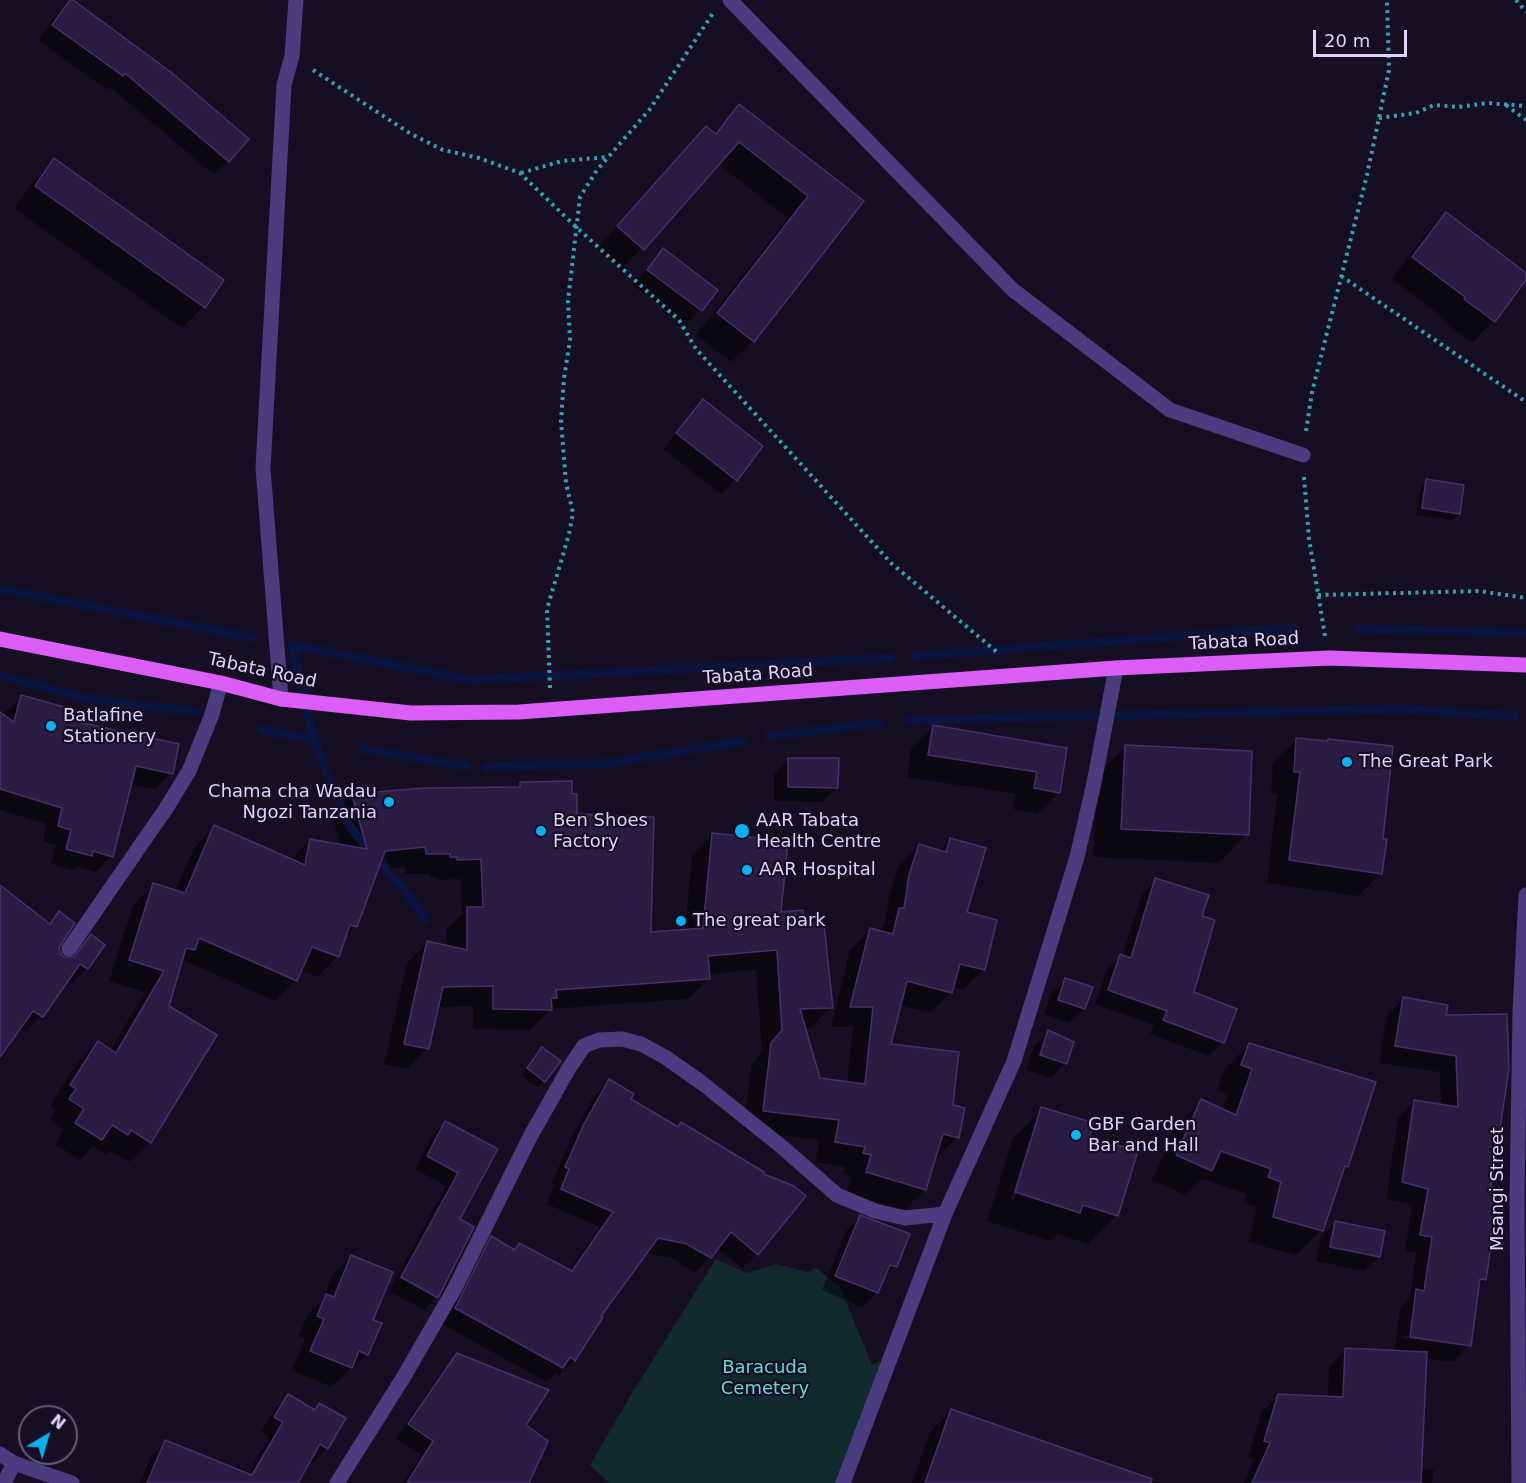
<!DOCTYPE html>
<style>
body{margin:0}
#map{position:relative;width:1526px;height:1483px;overflow:hidden;background:#160f23;font-family:"DejaVu Sans",sans-serif}
canvas{display:block}
.north{position:absolute;left:18px;top:1405px;width:60px;height:60px;box-sizing:border-box;background:#160f23;border:2px solid #665d7a;border-radius:50%;rotate:38deg;font-size:16px;font-weight:700;line-height:24px;text-align:center;color:#dfd3fd}
.north::after{content:'';display:block;margin:auto;width:21px;height:27px;background:#09b0f3;clip-path:polygon(50% 0,100% 100%,50% 72%,0 100%)}
.scale{position:absolute;left:1313px;top:30px;width:94px;height:27px;box-sizing:border-box;border:3px solid #dfd3fd;border-top:0;padding-left:8px;font-size:18px;line-height:21px;white-space:nowrap;color:#dfd3fd;-webkit-text-stroke:4px #160f23;paint-order:stroke}
</style>
<div id="map">
<canvas width="1526" height="1483"></canvas>
<div class="north">N</div>
<div class="scale">20 m</div>
</div>
<script>
const g = document.querySelector('canvas').getContext('2d');
g.lineJoin = 'round';
function fill(path, color) { g.fillStyle = color; g.fill(path, 'evenodd'); }
const toPath = rows => new Path2D(rows.map(r => 'M' + r).join(''));
function trace(path, color, width, dash) { g.strokeStyle = color; g.lineWidth = width; g.lineCap = dash ? 'butt' : 'round'; g.setLineDash(dash || []); g.stroke(path); }
function write(font, color, halo, rows, align = 'center') {
  g.font = font + ' "DejaVu Sans",sans-serif'; g.lineWidth = 4.5; g.setLineDash([]); g.textBaseline = 'middle'; g.strokeStyle = halo; g.fillStyle = color; for (const [text, x, y, turn = 0] of rows) {
    g.save(); g.translate(x, y); g.rotate((+turn || 0) * Math.PI / 180); g.textAlign = isNaN(turn) ? turn : align; if (halo) g.strokeText(text, 0, 0); g.fillText(text, 0, 0); g.restore();
  }
}
const green = toPath([
 [716,1259,747,1273,776,1264,808,1272,816,1268,840,1287,872,1365,897,1355,838,1483,609,1483,590,1465,631,1395]
]);
const shadow = toPath([
 [71,0,228,161,214,175,110,87,107,90,38,40,56,15],
 [739,106,861,202,753,341,731,362,696,335,788,218,718,164,621,270,597,249,685,149,707,128,713,133],
 [54,160,203,307,182,328,14,208,33,182],
 [1446,214,1526,275,1526,278,1493,321,1472,343,1443,321,1445,319,1392,279,1424,236],
 [663,250,716,290,686,325,633,285],
 [703,401,735,480,721,494,663,449,689,416],
 [1427,481,1459,514,1452,520,1416,515,1420,488],
 [22,697,81,724,171,773,155,789,130,784,111,856,96,872,78,867,75,871,51,864,56,845,43,841,47,824,0,810,0,714,5,717,6,712],
 [933,726,1066,749,1059,792,1037,814,1013,809,1016,794,907,777,911,748],
 [1297,740,1327,742,1329,740,1381,840,1381,873,1358,896,1267,883,1277,795,1271,795,1273,763],
 [1126,746,1247,834,1219,863,1093,857,1097,775],
 [788,760,837,787,822,802,774,801,774,774],
 [520,783,571,795,576,816,650,934,685,931,692,855,713,834,779,914,803,927,831,1007,810,1028,804,1028,818,1079,847,1083,853,1027,831,1027,850,950,871,929,878,931,885,924,889,897,898,866,919,846,939,852,951,839,965,913,984,969,963,990,952,987,951,992,930,1013,899,1005,889,1046,951,1107,958,1137,937,1157,934,1157,925,1190,904,1210,847,1193,851,1176,843,1174,845,1167,816,1162,819,1140,743,1131,751,1065,762,1052,756,970,708,974,708,979,688,999,550,1009,530,1030,473,1029,473,1006,437,1007,427,1049,407,1069,384,1064,407,963,427,943,447,947,446,929,462,914,461,879,437,880,437,877,430,877,430,874,405,874,405,867,377,870,355,926,344,938,338,956,317,977,300,970,296,980,275,1001,183,960,180,964,167,1006,150,1142,129,1162,110,1151,106,1155,93,1146,80,1160,55,1144,64,1130,50,1120,56,1110,50,1106,77,1063,98,1043,110,1051,145,992,109,981,133,905,153,885,175,891,194,848,214,827,290,860,310,840,340,845,332,814,352,794,515,789],
 [1156,880,1200,917,1192,993,1235,1010,1223,1043,1209,1056,1150,1034,1154,1025,1095,1004,1107,970,1120,956,1122,957,1142,894],
 [0,887,48,925,60,913,58,947,59,954,63,959,70,959,91,936,103,945,87,968,71,984,66,981,41,1016,26,1032,19,1028,0,1055],
 [1066,979,1091,987,1084,1009,1069,1023,1045,1014,1051,994],
 [1404,998,1445,1017,1506,1015,1488,1194,1495,1246,1489,1252,1484,1279,1477,1287,1469,1345,1453,1362,1425,1358,1420,1468,1434,1470,1432,1483,1244,1483,1254,1459,1248,1458,1261,1413,1278,1396,1328,1398,1329,1366,1346,1350,1394,1352,1400,1308,1410,1298,1416,1253,1405,1251,1412,1205,1386,1199,1398,1118,1414,1101,1441,1106,1440,1072,1379,1063,1387,1015],
 [1403,1335,1457,1342,1457,1345,1402,1338],
 [1048,1032,1066,1063,1051,1078,1026,1070,1034,1046],
 [1249,1044,1346,1166,1342,1171,1321,1230,1296,1255,1248,1242,1257,1207,1244,1203,1247,1194,1202,1179,1185,1195,1152,1180,1176,1126,1201,1101,1222,1111,1228,1094,1217,1090,1224,1070],
 [542,1049,544,1081,538,1088,521,1075],
 [609,1081,629,1099,677,1128,681,1124,757,1254,742,1268,717,1248,695,1273,671,1258,646,1253,599,1317,574,1360,559,1375,556,1373,546,1382,441,1323,477,1253,492,1238,514,1250,519,1245,569,1271,599,1227,547,1204,555,1184,552,1183,570,1140,594,1096],
 [1042,1109,1089,1138,1117,1215,1088,1244,1057,1234,1050,1241,987,1221,1013,1138],
 [1029,1141,1032,1141,1014,1200,1011,1199],
 [445,1123,496,1149,458,1220,437,1297,424,1310,389,1291,446,1186,415,1169,432,1136],
 [860,1217,895,1266,882,1279,877,1293,862,1307,822,1290,846,1231],
 [1336,1223,1379,1257,1364,1271,1316,1261,1321,1237],
 [351,1256,371,1321,367,1354,331,1387,292,1370,305,1339,299,1336,307,1315,322,1300,332,1276],
 [458,1355,524,1425,527,1483,403,1483,420,1455,396,1438,444,1369],
 [289,1396,314,1411,320,1405,344,1419,326,1448,312,1463,309,1461,296,1483,140,1483,151,1456,166,1441,221,1464,223,1462,249,1472,269,1437,261,1432,274,1410],
 [951,1411,1158,1483,912,1483,930,1432]
]);
const stream = toPath([
 [0,589,253,638],
 [1359,629,1526,633],
 [915,656,1292,628],
 [0,675,82,698,195,712],
 [908,720,1401,709,1514,716],
 [262,730,314,740],
 [769,736,879,723],
 [363,749,466,766],
 [487,767,610,763,743,741],
 [425,919,409,895,349,826,314,740,292,645,471,680,891,658]
]);
const building = toPath([
 [70,0,73,0,172,73,249,139,229,162,125,73,123,76,52,25,70,0],
 [739,104,864,201,754,342,717,313,808,196,739,142,644,250,617,226,706,126,716,134,739,104],
 [54,158,224,280,205,308,35,186,54,158],
 [1446,212,1526,273,1526,280,1495,322,1464,299,1465,297,1412,257,1446,212],
 [663,248,718,290,702,311,647,270,663,248],
 [703,399,763,446,737,481,676,433,703,399],
 [1426,479,1464,485,1460,514,1422,508,1426,479],
 [21,695,86,713,83,723,179,744,173,774,136,766,113,857,93,851,92,856,66,849,71,830,58,826,62,808,0,789,0,712,14,722,21,695],
 [933,725,1067,748,1060,793,1034,788,1037,772,928,755,933,725],
 [1296,738,1328,741,1328,739,1393,746,1383,839,1387,839,1382,874,1289,860,1300,772,1294,772,1296,738],
 [1125,745,1252,751,1249,835,1121,829,1125,745],
 [788,758,839,758,838,788,788,787,788,758],
 [572,781,572,794,577,794,577,814,654,817,651,932,703,928,712,833,788,841,781,912,803,910,804,925,824,924,833,1008,800,1009,820,1078,865,1084,873,1007,850,1007,870,928,893,934,899,908,904,908,909,875,919,844,946,852,950,838,986,848,967,912,997,920,985,970,960,964,952,993,907,981,891,1044,959,1052,953,1105,965,1108,959,1138,943,1134,926,1190,866,1172,871,1155,863,1153,865,1147,835,1142,839,1120,763,1111,771,1043,782,1030,777,950,708,956,710,979,556,990,557,998,551,998,552,1010,493,1009,493,986,443,987,429,1049,404,1044,427,941,467,950,467,907,483,907,481,859,457,860,457,857,450,857,450,854,426,854,425,847,385,851,357,927,350,925,339,957,312,947,297,981,199,938,195,950,186,948,169,1006,217,1035,151,1143,131,1130,128,1135,112,1125,102,1140,75,1123,84,1109,69,1099,76,1089,70,1085,98,1041,116,1053,164,971,129,960,153,883,185,893,214,825,305,865,310,839,367,849,351,792,375,786,376,792,424,788,520,787,520,782,572,781],
 [1155,878,1209,895,1202,916,1215,920,1194,992,1237,1009,1224,1043,1163,1020,1167,1011,1108,990,1120,954,1131,958,1155,878],
 [0,885,50,924,59,911,75,923,59,948,61,954,64,957,74,957,91,934,105,945,88,969,80,964,43,1017,33,1011,0,1057,0,885],
 [1065,978,1093,987,1085,1009,1058,1000,1065,978],
 [1403,997,1448,1005,1446,1015,1507,1014,1509,1069,1490,1193,1504,1195,1496,1247,1491,1246,1486,1280,1480,1279,1471,1346,1410,1337,1416,1289,1424,1291,1432,1237,1420,1235,1428,1189,1402,1182,1414,1100,1458,1107,1456,1056,1395,1046,1403,997],
 [1048,1030,1074,1042,1067,1064,1040,1055,1048,1030],
 [1249,1043,1376,1082,1348,1167,1345,1166,1323,1231,1273,1217,1281,1182,1268,1177,1271,1169,1221,1151,1212,1171,1176,1155,1201,1099,1236,1115,1252,1069,1241,1065,1249,1043],
 [542,1047,561,1061,545,1082,527,1068,542,1047],
 [609,1079,634,1094,631,1099,678,1127,681,1122,764,1172,764,1174,794,1186,806,1196,758,1255,731,1232,711,1258,687,1244,658,1238,601,1316,603,1317,575,1361,570,1357,563,1368,455,1308,491,1236,515,1250,519,1243,572,1271,613,1212,561,1189,569,1169,565,1167,584,1124,609,1079],
 [1041,1107,1094,1123,1090,1137,1138,1151,1118,1216,1083,1205,1080,1213,1015,1192,1041,1107],
 [445,1121,498,1149,460,1219,474,1227,438,1298,401,1277,458,1173,427,1156,445,1121],
 [860,1215,910,1234,897,1267,890,1265,878,1293,835,1276,860,1215],
 [1335,1221,1385,1231,1380,1257,1330,1247,1335,1221],
 [351,1255,393,1272,373,1320,382,1323,368,1355,359,1351,352,1368,310,1351,324,1319,317,1316,326,1294,334,1297,351,1255],
 [1345,1348,1427,1352,1421,1483,1252,1483,1270,1443,1264,1441,1278,1394,1343,1397,1345,1348],
 [457,1353,549,1390,526,1425,548,1441,529,1483,407,1483,433,1441,408,1424,457,1353],
 [288,1394,315,1410,319,1403,346,1418,328,1449,320,1444,298,1483,147,1483,165,1440,252,1475,283,1422,274,1417,288,1394],
 [951,1409,1152,1479,1151,1483,925,1483,951,1409]
]);
const path = toPath([
 [1516,0,1526,12],
 [313,70,411,134,443,150,479,158,520,173,576,227,679,320,696,349,891,563,998,653],
 [1506,105,1526,120],
 [1379,118,1416,113,1434,105,1458,107,1488,103,1526,106],
 [521,173,562,161,608,157],
 [1341,276,1526,402],
 [1306,431,1312,392,1367,175,1389,70,1387,0],
 [1304,477,1309,539,1325,636],
 [1318,595,1479,591,1526,598],
 [550,688,547,609,569,534,573,513,566,483,561,421,564,378,570,340,568,301,580,197,597,170,650,109,713,13]
]);
const minor = toPath([
 [730,0,1013,290,1170,410,1303,455],
 [281,699,263,468,284,85,292,56,296,0],
 [69,949,167,807,189,771,211,717,221,683],
 [0,1454,14,1463,72,1483],
 [4,1483,14,1463],
 [337,1483,403,1378,455,1288,530,1137,569,1068,584,1046,599,1040,622,1039,641,1044,665,1057,702,1083,782,1147,837,1195,875,1211,905,1218,945,1214],
 [843,1483,945,1214,1014,1061,1077,857,1094,783,1116,668],
 [1519,1483,1517,1199,1520,1012,1526,895]
]);
const major = toPath([
 [0,639,221,683,281,699,411,713,519,712,1116,668,1329,658,1526,665]
]);
const markers = [
 [51,726,6,"#09b0f3"],
 [1347,762,6,"#09b0f3"],
 [389,802,6,"#09b0f3"],
 [541,831,6,"#09b0f3"],
 [742,831,8,"#09b0f3"],
 [747,870,6,"#09b0f3"],
 [681,921,6,"#09b0f3"],
 [1076,1135,6,"#09b0f3"]
];
const streetNames = [
 ["Tabata Road",1244,642,-3],
 ["Tabata Road",262,671,12],
 ["Tabata Road",758,675,-4],
 ["Msangi Street",1498,1189,-90]
];
const poiNames = [
 ["Batlafine",63,716],
 ["Stationery",63,737],
 ["The Great Park",1359,762],
 ["Chama cha Wadau",377,792,"right"],
 ["Ngozi Tanzania",377,813,"right"],
 ["Ben Shoes",553,821],
 ["Factory",553,842],
 ["AAR Tabata",756,821],
 ["Health Centre",756,842],
 ["AAR Hospital",759,870],
 ["The great park",693,921],
 ["GBF Garden",1088,1125],
 ["Bar and Hall",1088,1146]
];
const parkNames = [
 ["Baracuda",765,1368],
 ["Cemetery",765,1389]
];
fill(green, '#12292d');
fill(shadow, '#0007');
trace(stream, '#0c153f', 9);
fill(building, '#2b1c43');
trace(building, '#472f6e', 1.5);
trace(path, '#33a1b1', 4, [3, 4.5]);
trace(minor, '#4b3c80', 15);
trace(major, '#dc5ef9', 15);
for (const [x, y, r, color] of markers) { const dot = new Path2D(); dot.arc(x, y, r, 0, 2 * Math.PI); g.fillStyle = color; g.fill(dot); trace(dot, '#160f23', 2); }
write('18px', '#dfd3fd', '#160f23', streetNames);
write('18px', '#dfd3fd', '#160f23', poiNames, 'left');
write('18px', '#61dbd3', '#160f23', parkNames);
</script>
